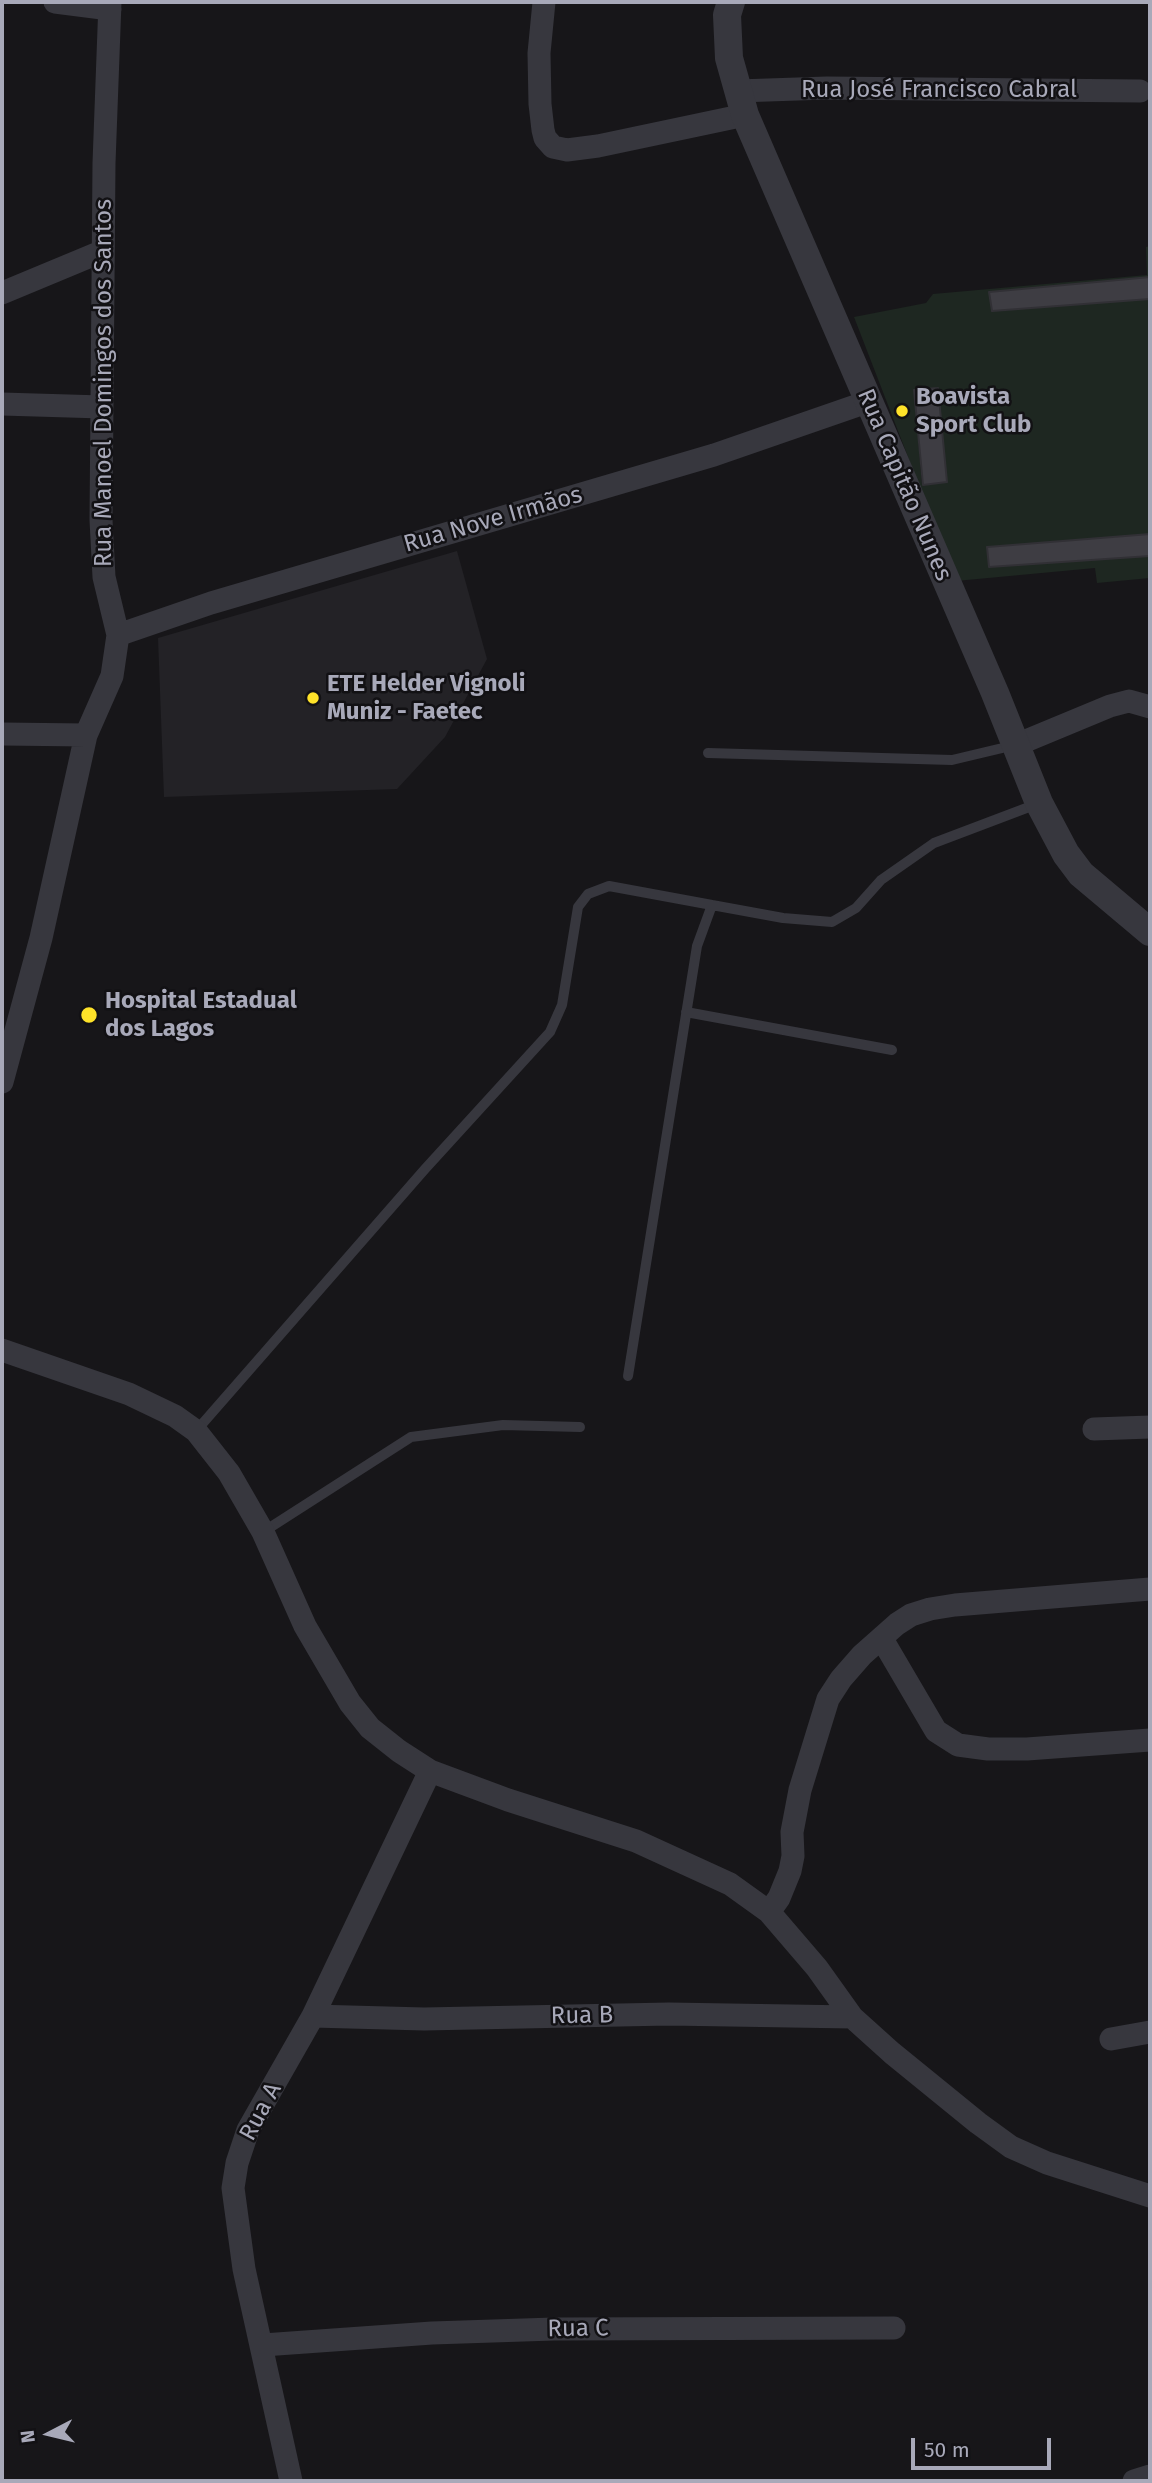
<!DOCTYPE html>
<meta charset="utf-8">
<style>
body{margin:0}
#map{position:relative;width:1152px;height:2483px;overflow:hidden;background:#171619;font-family:"Fira Sans",sans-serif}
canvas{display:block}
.frame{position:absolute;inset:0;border:4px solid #a8a9b9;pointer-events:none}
.north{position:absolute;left:14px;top:2399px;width:70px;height:70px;-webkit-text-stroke:5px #121114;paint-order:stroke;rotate:263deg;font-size:19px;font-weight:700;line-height:28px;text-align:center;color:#a8a9b9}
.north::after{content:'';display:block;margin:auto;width:24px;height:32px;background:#a8a9b9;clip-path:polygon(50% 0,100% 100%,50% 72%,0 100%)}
.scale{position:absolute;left:911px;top:2438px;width:140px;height:32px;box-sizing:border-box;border:4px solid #a8a9b9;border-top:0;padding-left:9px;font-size:21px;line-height:24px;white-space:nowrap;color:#a8a9b9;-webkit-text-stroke:5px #121114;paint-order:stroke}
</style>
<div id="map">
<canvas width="1152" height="2483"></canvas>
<div class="frame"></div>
<div class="north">N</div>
<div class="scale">50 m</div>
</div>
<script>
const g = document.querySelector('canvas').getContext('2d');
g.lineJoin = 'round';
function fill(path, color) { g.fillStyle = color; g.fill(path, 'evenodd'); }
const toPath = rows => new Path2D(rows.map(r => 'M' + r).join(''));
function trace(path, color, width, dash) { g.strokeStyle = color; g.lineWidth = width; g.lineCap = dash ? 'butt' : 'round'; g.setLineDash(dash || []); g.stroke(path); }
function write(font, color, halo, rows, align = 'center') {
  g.font = font + ' "Fira Sans",sans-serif'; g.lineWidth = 5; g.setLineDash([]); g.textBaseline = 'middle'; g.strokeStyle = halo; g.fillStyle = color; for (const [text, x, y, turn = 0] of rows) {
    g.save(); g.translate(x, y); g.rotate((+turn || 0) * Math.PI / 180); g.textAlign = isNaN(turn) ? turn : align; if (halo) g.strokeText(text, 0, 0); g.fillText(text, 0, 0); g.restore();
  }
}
const built = toPath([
 [457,551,487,659,445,737,397,789,164,797,158,638]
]);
const green = toPath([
 [1150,246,1150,277,989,292,993,311,1150,299,1150,534,987,547,990,567,1150,556,1150,578,1097,583,1095,568,956,581,854,317,926,303,933,294,1147,275,1146,247],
 [937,388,947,482,922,485,914,390]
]);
const building = toPath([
 [1150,277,1150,299,992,311,989,292,1150,277],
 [938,388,947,482,923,485,914,390,938,388],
 [1150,534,1150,556,989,567,987,547,1150,534]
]);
const service = toPath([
 [708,753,952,760,1015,745],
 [686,1012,892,1050],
 [628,1376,697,946,712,905,783,918,832,922,856,908,881,880,934,843,1037,804],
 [196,1431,425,1169,550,1032,562,1005,578,907,588,894,609,886,712,905],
 [263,1532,411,1437,503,1425,580,1427]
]);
const minor = toPath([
 [55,2,110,9],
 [544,2,539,53,540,104,543,130,545,138,553,147,567,150,598,146,745,115],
 [738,91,827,88,1140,91],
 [2,293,103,251],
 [2,404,102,407],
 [118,635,211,603,714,455,867,402],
 [2,734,86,735],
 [1016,745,1110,706,1129,701,1150,707],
 [2,1082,41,938,86,735,112,676,118,635,104,577,101,520,104,163,110,2],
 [2,1350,129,1394,175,1416,196,1431,229,1473,263,1532,305,1626,350,1703,370,1728,399,1751,430,1771,508,1800,636,1841,730,1884,769,1912,817,1968,852,2017,892,2053,978,2123,1011,2147,1047,2163,1150,2196],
 [1094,1429,1150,1427],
 [882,1639,936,1731,958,1745,988,1749,1027,1749,1150,1740],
 [769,1912,779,1898,790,1871,793,1856,792,1832,800,1790,828,1699,841,1679,862,1655,897,1624,911,1615,930,1609,955,1605,1150,1589],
 [313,2016,424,2019,669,2014,852,2017],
 [1111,2039,1150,2032],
 [263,2345,432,2333,554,2329,894,2328],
 [291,2481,244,2269,233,2188,237,2163,248,2130,313,2016,430,1771],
 [1134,2481,1150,2476]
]);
const tertiary = toPath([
 [731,2,727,15,729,58,745,115,995,693,1039,803,1066,854,1081,874,1150,932]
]);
const markers = [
 [902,411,7,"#fee229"],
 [313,698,7,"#fee229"],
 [89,1015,9,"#fee229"]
];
const streetNames = [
 ["Rua José Francisco Cabral",939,90],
 ["Rua Manoel Domingos dos Santos",104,383,-90],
 ["Rua Capitão Nunes",904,485,67],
 ["Rua Nove Irmãos",493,520,-16],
 ["Rua B",582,2016,-1],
 ["Rua A",261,2112,-62],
 ["Rua C",578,2329,-1]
];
const poiNames = [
 ["Boavista",916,397],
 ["Sport Club",916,425],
 ["ETE Helder Vignoli",327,684],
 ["Muniz - Faetec",327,712],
 ["Hospital Estadual",105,1001],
 ["dos Lagos",105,1029]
];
fill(built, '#232226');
fill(green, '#1e2721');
fill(building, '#3e3d43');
trace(building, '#313035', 2);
trace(service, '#37373e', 10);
trace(minor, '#37373e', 23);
trace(tertiary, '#37373e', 28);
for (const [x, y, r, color] of markers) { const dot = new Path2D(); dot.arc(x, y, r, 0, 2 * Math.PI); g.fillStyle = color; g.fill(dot); trace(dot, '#121114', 2.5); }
write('24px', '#a8a9b9', '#121114', streetNames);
write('bold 24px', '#a8a9b9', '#121114', poiNames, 'left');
</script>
